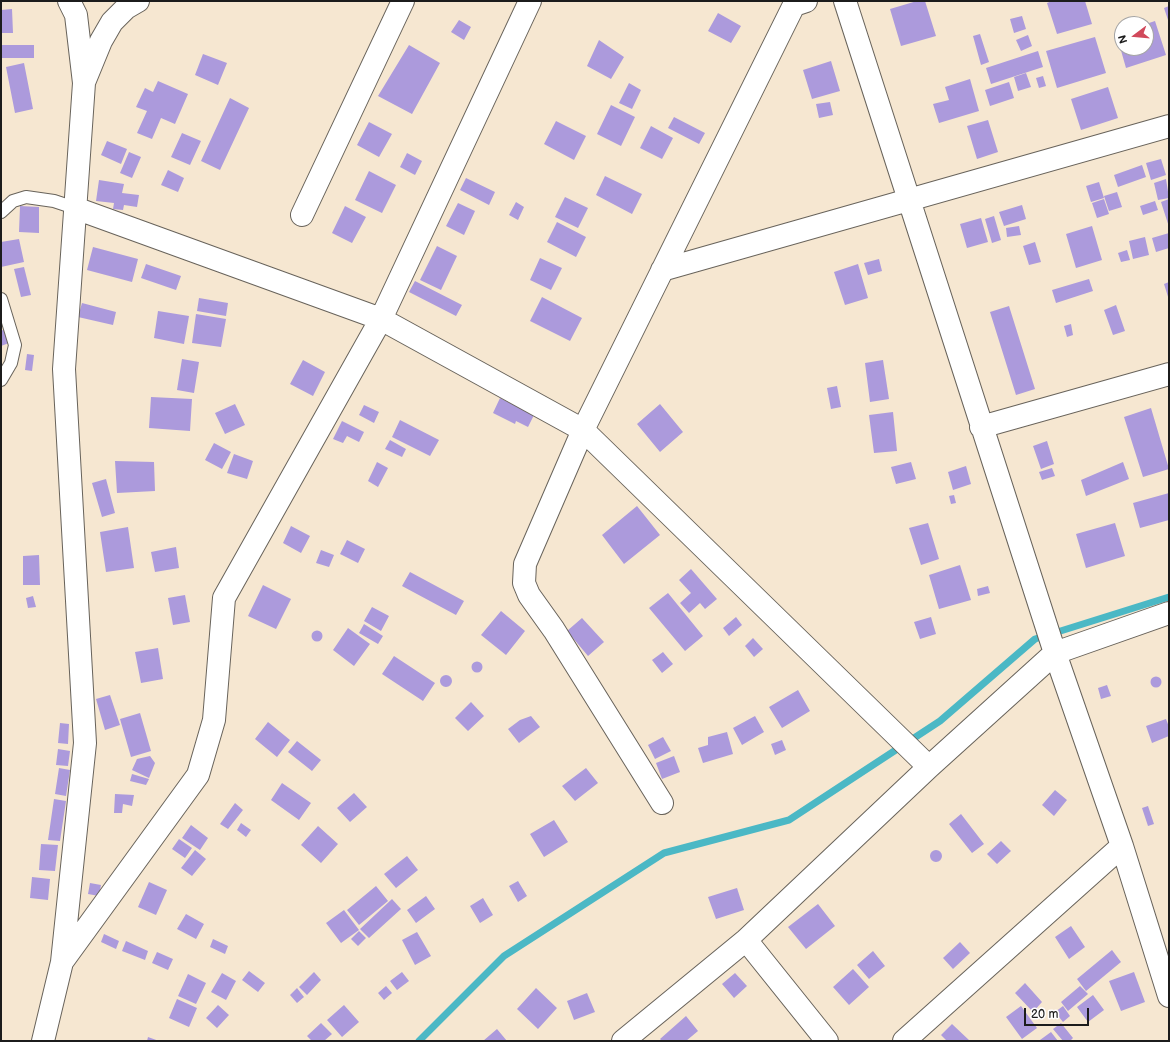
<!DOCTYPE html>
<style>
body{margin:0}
#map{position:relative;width:1170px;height:1042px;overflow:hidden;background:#f6e7d1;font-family:"Balsamiq Sans",sans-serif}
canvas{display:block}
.frame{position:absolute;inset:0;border:2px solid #1c1c1c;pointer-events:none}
.north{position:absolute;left:1114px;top:16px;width:40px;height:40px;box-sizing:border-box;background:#fff;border:1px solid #a4a4a4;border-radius:50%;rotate:254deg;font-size:11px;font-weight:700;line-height:16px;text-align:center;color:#1c1c1c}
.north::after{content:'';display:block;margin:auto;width:14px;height:18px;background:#d1495b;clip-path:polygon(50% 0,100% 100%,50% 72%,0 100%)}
.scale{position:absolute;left:1024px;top:1008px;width:65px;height:18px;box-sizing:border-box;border:2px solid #1c1c1c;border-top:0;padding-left:5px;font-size:12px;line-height:14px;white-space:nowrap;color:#1c1c1c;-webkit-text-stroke:3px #fff;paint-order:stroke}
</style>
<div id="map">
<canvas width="1170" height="1042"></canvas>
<div class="frame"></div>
<div class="north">N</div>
<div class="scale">20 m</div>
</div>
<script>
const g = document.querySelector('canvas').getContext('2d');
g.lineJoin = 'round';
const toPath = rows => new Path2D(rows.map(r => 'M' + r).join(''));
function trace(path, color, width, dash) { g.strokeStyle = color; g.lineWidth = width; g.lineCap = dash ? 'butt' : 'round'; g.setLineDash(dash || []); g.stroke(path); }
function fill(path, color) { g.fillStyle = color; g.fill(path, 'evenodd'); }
const stream = toPath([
 [419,1041,504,956,664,853,789,820,940,721,1035,639,1169,597]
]);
const building = toPath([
 [917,1,925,1,936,36,901,46,890,9],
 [1052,1,1085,1,1092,24,1057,34,1047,3],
 [1169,6,1169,23,1164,8],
 [12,9,13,33,1,33,1,10],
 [718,13,741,26,731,43,708,31],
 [1022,16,1026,29,1014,33,1010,19],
 [459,20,471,27,464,40,451,32],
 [1155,21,1166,55,1126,68,1116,33,1122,31,1122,48,1146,48,1146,24],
 [980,34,989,62,981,65,973,36],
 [1028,35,1032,46,1021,51,1016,40],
 [1095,37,1106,73,1057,88,1046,51],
 [599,40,624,57,611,79,587,66],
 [1,45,34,45,34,58,1,58],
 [409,45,440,63,412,114,378,96],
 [1038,51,1043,67,991,84,986,68],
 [203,54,227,63,218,85,195,75],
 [831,61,840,91,812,99,803,70],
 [24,63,33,109,15,113,6,67],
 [1026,73,1031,87,1018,91,1014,77],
 [1043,76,1046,86,1039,88,1036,78],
 [970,79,979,111,939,123,933,104,949,100,945,87],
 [158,81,188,94,175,124,161,118,152,139,137,133,147,111,136,107,145,88,153,92],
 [1009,82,1014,98,990,106,985,90],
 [629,83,641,90,632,109,619,103],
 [1108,87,1118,118,1081,130,1071,99],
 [230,98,249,108,220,170,201,161],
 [830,102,833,115,819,118,816,104],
 [611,105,635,117,621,146,597,134],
 [674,117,705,133,699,144,668,128],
 [988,120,998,152,977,159,967,126],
 [556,121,586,136,574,160,544,144],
 [369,122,392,134,379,157,357,145],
 [651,126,673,138,662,159,640,148],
 [182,133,201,141,190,165,171,157],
 [107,141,127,149,121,164,101,155],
 [129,152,141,157,132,178,120,173],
 [407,153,422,161,415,175,400,167],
 [1161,159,1166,175,1151,180,1146,163],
 [1142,165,1146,177,1118,187,1114,175],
 [168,170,184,178,178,192,161,185],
 [369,171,396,185,382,213,355,200],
 [605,176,642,194,632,214,596,195],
 [466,178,495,192,489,205,460,190],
 [1166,179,1169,198,1158,200,1154,183],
 [99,180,124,184,122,193,139,195,137,207,124,205,123,210,113,209,114,203,96,201],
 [1099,182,1104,198,1091,202,1086,186],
 [1117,192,1122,207,1109,211,1104,196],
 [565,197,588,208,578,228,555,217],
 [1104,199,1109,214,1097,218,1092,203],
 [1169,199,1169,227,1161,202],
 [1155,201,1158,210,1143,215,1140,206],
 [516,202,524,207,518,220,509,215],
 [458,203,475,211,464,235,446,226],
 [1022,205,1026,219,1004,226,999,212],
 [20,206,39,207,39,233,19,232],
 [345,206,366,217,352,243,332,233],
 [994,216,1001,240,992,243,985,219],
 [981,218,988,242,967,248,960,224],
 [557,222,586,237,576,257,547,242],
 [1019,226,1021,235,1007,237,1006,228],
 [1092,226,1102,260,1076,268,1066,234],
 [1169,233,1169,248,1156,252,1152,238],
 [1145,237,1149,255,1133,259,1129,241],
 [19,239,24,262,1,267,1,242],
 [1035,242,1041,262,1029,265,1023,246],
 [437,246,457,256,441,290,420,280],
 [93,247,138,259,132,282,87,270],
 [1127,250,1130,260,1121,262,1118,253],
 [540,258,562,268,551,290,530,280],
 [879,259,882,271,868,275,864,263],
 [146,264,181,276,176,290,141,278],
 [858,264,868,298,845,305,834,272],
 [24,267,31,295,21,297,14,269],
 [1089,279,1093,291,1056,303,1052,290],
 [415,281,462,305,456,316,409,292],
 [1169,282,1169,300,1164,284],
 [542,297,582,318,570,341,530,321],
 [199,298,228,303,226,316,197,311],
 [82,303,116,312,113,325,78,317],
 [1116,305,1125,331,1113,335,1104,310],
 [1009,306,1035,389,1016,395,990,312],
 [158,311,189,316,184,344,154,338],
 [196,314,226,319,221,347,192,343],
 [1071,324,1073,335,1067,337,1064,326],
 [5,329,9,343,1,346,1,331],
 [27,354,34,355,32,371,25,370],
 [182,359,199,362,194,393,177,390],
 [303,360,325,372,313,396,290,384],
 [883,360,889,399,870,402,865,363],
 [837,386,841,407,831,409,827,388],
 [151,397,192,399,190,431,149,428],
 [500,398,534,415,528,427,516,421,515,424,493,413],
 [235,404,245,425,225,434,215,413],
 [660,404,683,432,660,452,637,424],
 [364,405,379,412,374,423,359,415],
 [1151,408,1169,469,1143,477,1124,417],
 [893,412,897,451,874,453,869,415],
 [400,420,439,440,430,456,392,437],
 [342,421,364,432,359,442,347,436,343,443,333,439],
 [390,440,406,449,402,457,385,449],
 [1047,441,1054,464,1041,469,1033,446],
 [214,443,231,452,222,469,205,460],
 [234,454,253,461,247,479,227,473],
 [115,461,154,462,155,491,117,493],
 [377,462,388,468,378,487,368,481],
 [911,462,916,479,896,484,891,467],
 [1123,462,1129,479,1086,496,1081,480],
 [966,466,971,484,953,490,948,472],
 [1052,468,1055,476,1042,480,1039,472],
 [106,479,115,513,102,517,92,483],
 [1169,493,1169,520,1140,528,1133,503],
 [954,495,956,503,951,504,949,496],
 [637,506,660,535,624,564,602,535],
 [928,523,939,559,921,565,909,528],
 [1115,523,1125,556,1086,568,1076,534],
 [291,526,310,536,301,553,283,543],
 [128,527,134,568,106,572,100,532],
 [347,540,365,549,358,563,340,554],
 [176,547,179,568,155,572,151,552],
 [321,550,334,555,329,567,316,563],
 [39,555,40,585,23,585,23,556],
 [960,565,971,600,939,609,929,575],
 [691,569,717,599,705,609,700,603,689,613,680,603,691,593,679,580],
 [410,572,464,601,456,615,402,586],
 [263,585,291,599,276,629,248,616],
 [988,586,990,593,978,596,977,589],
 [668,593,703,636,685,651,649,608],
 [185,595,190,622,173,625,168,598],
 [33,596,36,607,28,608,26,598],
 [372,607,389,616,381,631,364,621],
 [501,611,525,631,506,655,481,635],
 [736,617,742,625,729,636,723,628],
 [931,617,936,634,920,639,914,622],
 [582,618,604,642,588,656,567,631],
 [364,624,383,636,378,644,359,633],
 [348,628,370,644,354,666,333,650],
 '311.5 636a5.5 5.5 0 1 1 11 0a5.5 5.5 0 1 1-11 0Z',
 [753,638,763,649,754,657,745,646],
 [158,648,163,679,141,683,135,652],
 [663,652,673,664,662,673,652,660],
 [394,656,435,683,423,701,382,674],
 '471.5 667a5.5 5.5 0 1 1 11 0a5.5 5.5 0 1 1-11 0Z',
 '440 681a6 6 0 1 1 12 0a6 6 0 1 1-12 0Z',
 '1150.5 682a5.5 5.5 0 1 1 11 0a5.5 5.5 0 1 1-11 0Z',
 [1107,685,1111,696,1101,699,1098,688],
 [798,690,810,711,782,728,769,707],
 [110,695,120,725,105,730,96,699],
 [471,702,484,716,468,731,455,718],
 [140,713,151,751,131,757,120,719],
 [531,716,540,727,519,743,508,729,520,720],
 [755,716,764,732,742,745,733,728],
 [1166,719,1169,727,1169,736,1152,743,1146,726],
 [268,722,290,740,277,757,255,739],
 [60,723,69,724,68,744,58,743],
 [727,732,733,754,703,763,698,748,708,745,708,737],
 [663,737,671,751,655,759,648,745],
 [782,740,786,750,775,755,771,744],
 [297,741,321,760,312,771,288,752],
 [58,749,70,751,68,766,56,765],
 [150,756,155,763,149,778,132,770,137,759],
 [674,756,680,772,662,779,656,763],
 [59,768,70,770,66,796,55,794],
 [586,768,598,783,575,801,562,786],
 [132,774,149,779,146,785,130,781],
 [282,783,311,803,299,820,271,800],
 [1055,790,1067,800,1054,816,1042,805],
 [354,793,367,807,350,822,337,808],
 [115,794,134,795,132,806,123,804,122,813,114,813],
 [54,799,66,801,60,841,48,840],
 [235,803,243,810,228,829,220,824],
 [1148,806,1154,824,1148,826,1142,808],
 [961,814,984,844,972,853,949,824],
 [554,820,568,842,544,857,530,834],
 [241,823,251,830,246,837,237,830],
 [191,825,208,838,200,850,182,838],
 [318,826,338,844,321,863,301,845],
 [179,839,192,848,185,858,172,849],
 [1001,841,1011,851,997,864,987,854],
 [41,844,58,845,55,871,39,870],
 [195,850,206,859,192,876,181,868],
 '930 856a6 6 0 1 1 12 0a6 6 0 1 1-12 0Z',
 [407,856,418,870,396,888,384,874],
 [32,877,50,879,48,900,30,898],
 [518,881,527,896,518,902,509,886],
 [149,882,167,890,156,915,138,907],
 [90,883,101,885,99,896,88,894],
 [376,886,388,901,359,925,347,910],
 [737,888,744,910,716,919,708,897],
 [426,896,435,909,416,923,407,910],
 [483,898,493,915,480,923,470,906],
 [392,899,401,909,369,938,360,929],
 [818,904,835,926,806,949,788,927],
 [344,910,359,930,341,943,326,923],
 [186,914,204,924,196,939,177,929],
 [1071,926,1085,947,1069,959,1055,937],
 [359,931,366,938,358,946,351,939],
 [417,932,431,956,415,965,402,940],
 [104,934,119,941,116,949,101,942],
 [213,939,228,946,225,954,210,947],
 [126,941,148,951,145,960,122,951],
 [960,942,970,953,953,969,943,958],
 [1112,950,1121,962,1086,991,1077,979],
 [873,951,885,966,869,979,857,965],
 [157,952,173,959,168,970,152,963],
 [853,969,869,987,849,1005,833,987],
 [249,971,265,983,258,992,242,980],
 [314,972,321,980,307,995,299,987],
 [402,972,409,981,397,990,390,981],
 [1134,972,1145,1002,1121,1011,1109,981],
 [222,973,236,981,226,1000,211,992],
 [735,973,747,986,734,998,722,984],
 [188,974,206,983,196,1004,178,996],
 [1025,983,1042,1002,1033,1012,1015,993],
 [386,986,392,993,384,1000,378,993],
 [1080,986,1088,994,1068,1011,1061,1002],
 [297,988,304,997,297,1003,290,995],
 [536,988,557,1008,538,1029,517,1009],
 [587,993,595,1012,574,1020,567,1001],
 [1093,995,1104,1010,1088,1022,1077,1007],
 [177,999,197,1008,189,1027,169,1018],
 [218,1005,229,1015,217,1028,206,1018],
 [344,1005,359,1022,342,1037,327,1020],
 [1021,1006,1037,1028,1022,1039,1006,1017],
 [1063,1006,1070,1016,1063,1022,1055,1012],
 [686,1016,698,1031,686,1041,662,1041,660,1039],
 [321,1023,332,1034,324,1041,312,1041,307,1036],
 [1061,1023,1073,1038,1070,1041,1063,1041,1053,1029],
 [952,1024,970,1041,947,1041,941,1035],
 [497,1029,507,1041,483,1041],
 [1051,1032,1058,1041,1041,1041,1040,1040],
 [148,1037,159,1041,147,1041]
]);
const service = toPath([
 [1,212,13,201,26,197,54,201,75,208],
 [1,299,15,345,11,363,1,380]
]);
const minor = toPath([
 [845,1,1055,653,1122,846,1169,996],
 [85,80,101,41,112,22,126,8,138,1],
 [75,208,381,319,583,430,929,767],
 [302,215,403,1],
 [662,270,1169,126],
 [981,427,1169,374],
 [662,803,554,630,529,595,524,583,525,564,583,430,794,5,806,1],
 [746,940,827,1041],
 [62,962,198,775,214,720,224,598,381,319,530,1],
 [43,1041,62,962,85,743,64,369,84,83,76,15,69,1],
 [623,1041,746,940,929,767,1055,653,1169,613],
 [904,1041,1122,846]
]);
trace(stream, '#4bb8c5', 7);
fill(building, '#ac9adc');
trace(service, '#68635b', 14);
trace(minor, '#68635b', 24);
trace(service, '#fff', 12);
trace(minor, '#fff', 22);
</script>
